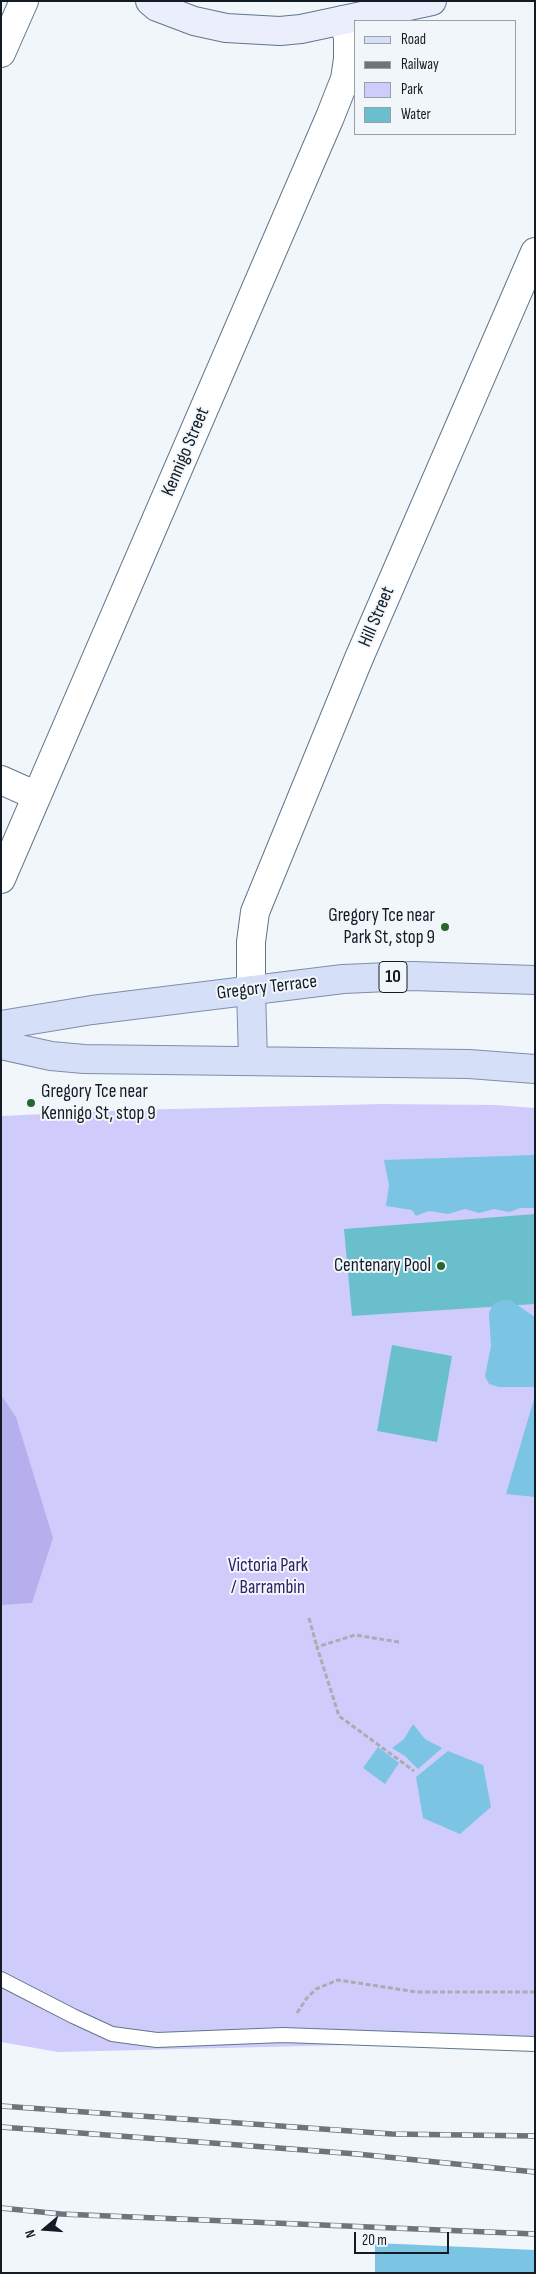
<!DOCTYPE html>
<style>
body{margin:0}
#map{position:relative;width:536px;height:2274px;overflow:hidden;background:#f1f6fb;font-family:"Sofia Sans Condensed",sans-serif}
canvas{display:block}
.frame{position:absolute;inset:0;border:2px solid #131c24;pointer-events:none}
.legend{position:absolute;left:354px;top:20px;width:162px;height:115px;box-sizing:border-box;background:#f1f6fb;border:1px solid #989fa5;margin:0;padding:6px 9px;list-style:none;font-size:15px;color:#131c24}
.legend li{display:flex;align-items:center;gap:10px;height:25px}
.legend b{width:25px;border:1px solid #989fa5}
.north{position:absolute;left:20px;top:2204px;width:50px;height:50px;-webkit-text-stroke:4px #f1f6fb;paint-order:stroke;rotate:252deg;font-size:14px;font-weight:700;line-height:20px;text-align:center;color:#131c24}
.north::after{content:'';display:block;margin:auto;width:18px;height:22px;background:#131c24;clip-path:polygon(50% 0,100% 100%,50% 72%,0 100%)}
.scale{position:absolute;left:354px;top:2232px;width:95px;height:22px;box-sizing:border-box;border:2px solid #131c24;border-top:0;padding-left:6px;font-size:15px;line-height:18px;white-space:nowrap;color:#131c24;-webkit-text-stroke:4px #f1f6fb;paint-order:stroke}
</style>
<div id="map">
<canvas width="536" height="2274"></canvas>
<div class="frame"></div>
<ul class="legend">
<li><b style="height:6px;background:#d5dff8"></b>Road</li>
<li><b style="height:6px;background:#6d747b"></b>Railway</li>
<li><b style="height:14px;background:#cfccfc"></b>Park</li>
<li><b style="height:14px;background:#69c0cc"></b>Water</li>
</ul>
<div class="north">N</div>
<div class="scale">20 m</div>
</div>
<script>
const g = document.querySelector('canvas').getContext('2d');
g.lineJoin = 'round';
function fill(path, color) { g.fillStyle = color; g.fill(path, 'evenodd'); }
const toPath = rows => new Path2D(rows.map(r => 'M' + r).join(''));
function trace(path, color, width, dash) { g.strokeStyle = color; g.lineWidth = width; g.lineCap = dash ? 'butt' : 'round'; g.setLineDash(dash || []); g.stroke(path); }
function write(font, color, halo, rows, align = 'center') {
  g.font = font + ' "Sofia Sans Condensed",sans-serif'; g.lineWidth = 4; g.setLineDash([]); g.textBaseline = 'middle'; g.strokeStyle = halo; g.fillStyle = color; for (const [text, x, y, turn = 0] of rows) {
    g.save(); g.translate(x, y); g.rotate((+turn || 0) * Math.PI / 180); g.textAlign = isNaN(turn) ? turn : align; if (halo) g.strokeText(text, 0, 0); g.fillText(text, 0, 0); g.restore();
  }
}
const green = toPath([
 [382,1104,496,1105,535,1108,535,2037,470,2042,58,2052,1,2042,1,1116,130,1110]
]);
const forest = toPath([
 [1,1395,16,1417,53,1538,32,1603,1,1605]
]);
const water = toPath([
 [535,1214,535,1304,352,1316,344,1229],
 [392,1345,452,1356,437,1442,377,1431]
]);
const building = toPath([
 [535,1155,535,1208,520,1208,509,1212,494,1209,479,1213,465,1209,448,1214,429,1211,416,1216,412,1210,386,1206,389,1185,384,1160],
 [502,1300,510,1300,535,1317,535,1387,499,1387,489,1384,485,1376,491,1346,489,1313,493,1304],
 [534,1399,535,1497,506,1494],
 [413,1724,425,1739,442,1748,418,1769,405,1756,392,1748,404,1739],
 [378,1747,399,1763,385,1784,363,1768],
 [448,1751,483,1765,491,1807,460,1834,423,1818,416,1777],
 [375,2243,535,2250,535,2273,375,2273]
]);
const path = toPath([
 [309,1618,317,1647],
 [399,1642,355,1635,317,1647,339,1716,414,1771],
 [297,2013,306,1999,316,1989,338,1980,417,1992,535,1992]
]);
const service = toPath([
 [1,1979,73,2016,112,2034,157,2040,283,2035,535,2044]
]);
const minor = toPath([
 [1,53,24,1],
 [1,780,37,796],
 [1,879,330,117,345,79,348,59,348,37,343,20],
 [251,990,251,942,255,912,359,658,535,252]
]);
const secondary = toPath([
 [150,1,157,7,194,21,226,28,280,31,301,29,432,1]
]);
const primary = toPath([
 [251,990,253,1060],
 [1,1025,92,1010,343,979,412,976,535,980],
 [1,1045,51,1056,84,1059,469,1064,535,1069]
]);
const rail = toPath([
 [1,2106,392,2134,535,2136],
 [1,2127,357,2154,535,2172],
 [1,2208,61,2214,535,2234]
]);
const markers = [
 [445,927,5,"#27672f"],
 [31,1103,5,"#27672f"],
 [441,1266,5,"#27672f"]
];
const shields = [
 [393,977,28]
];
const shieldNames = [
 ["10",393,977]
];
const streetNames = [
 ["Kennigo Street",186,452,-67],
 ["Hill Street",377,617,-67],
 ["Gregory Terrace",267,988,-7]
];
const poiNames = [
 ["Gregory Tce near",435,916],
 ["Park St, stop 9",435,938],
 ["Gregory Tce near",41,1092,"left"],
 ["Kennigo St, stop 9",41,1114,"left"],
 ["Centenary Pool",431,1266]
];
const parkNames = [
 ["Victoria Park",268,1566],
 ["/ Barrambin",268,1588]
];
fill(green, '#cfccfc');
fill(forest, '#b5b0ed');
fill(water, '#69c0cc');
fill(building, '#7bc4e3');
trace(service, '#5f768c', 16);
trace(minor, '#5f768c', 30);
trace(secondary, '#5f768c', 30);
trace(primary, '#7f8dab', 30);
trace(path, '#a7adb3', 3, [5, 2.5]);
trace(service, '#fff', 14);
trace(minor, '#fff', 28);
trace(secondary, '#eaeffb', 28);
trace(primary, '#d5dff8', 28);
trace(rail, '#6d747b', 5.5);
trace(rail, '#f1f6fb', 4, [11]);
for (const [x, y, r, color] of markers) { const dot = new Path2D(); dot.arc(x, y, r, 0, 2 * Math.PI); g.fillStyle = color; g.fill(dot); trace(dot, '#f1f6fb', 2); }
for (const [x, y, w] of shields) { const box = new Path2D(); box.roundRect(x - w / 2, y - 15.5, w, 31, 4); g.fillStyle = '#f1f6fb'; g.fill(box); trace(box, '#131c24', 1); }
write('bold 18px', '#131c24', null, shieldNames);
write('19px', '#131c24', '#f1f6fb', streetNames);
write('19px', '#131c24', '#f1f6fb', poiNames, 'right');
write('19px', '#2f2065', '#f1f6fb', parkNames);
</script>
